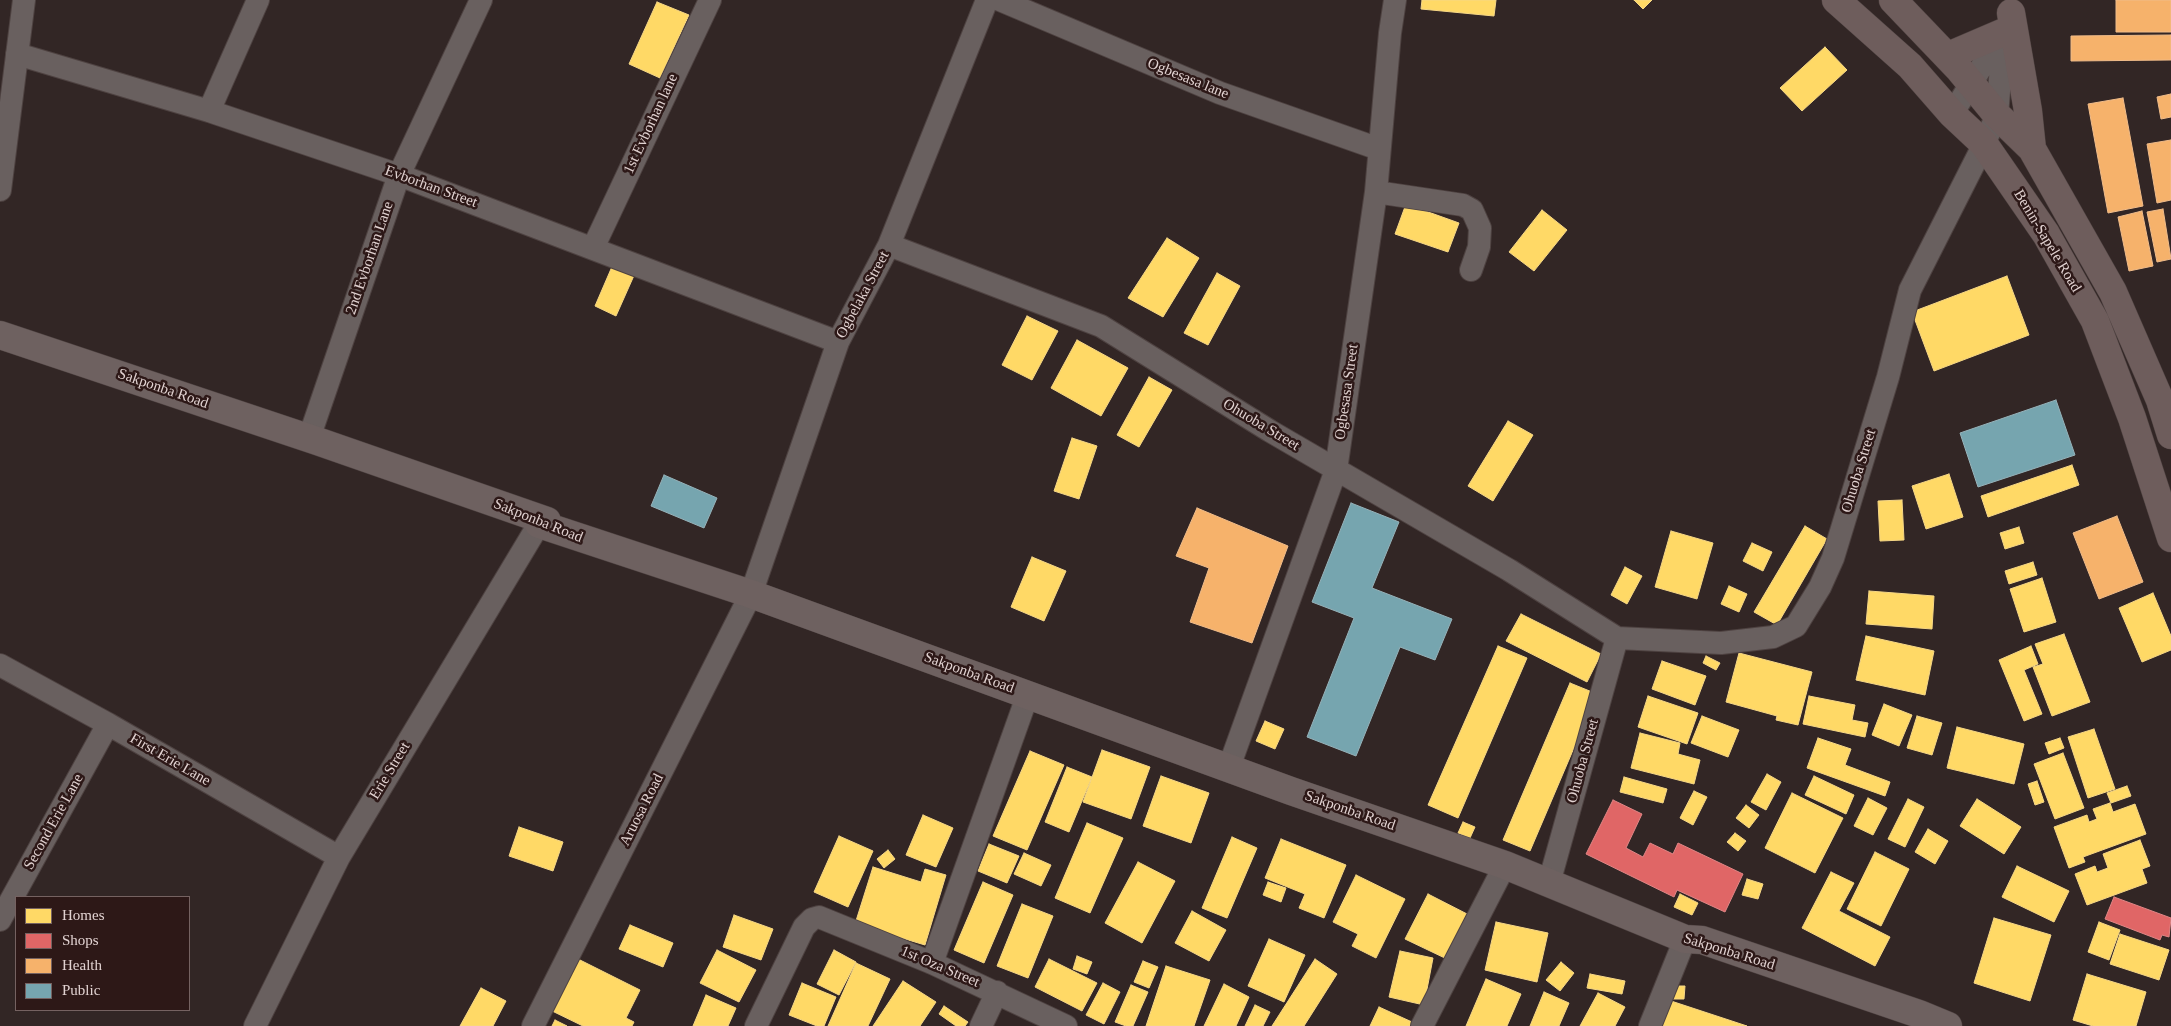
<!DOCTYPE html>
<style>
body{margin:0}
#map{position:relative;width:2171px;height:1026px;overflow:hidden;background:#322625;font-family:"Times New Roman",serif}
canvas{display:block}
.legend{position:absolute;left:15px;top:896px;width:175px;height:115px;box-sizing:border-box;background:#2d1817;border:1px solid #756261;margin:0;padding:6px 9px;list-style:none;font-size:15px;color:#e1d2d1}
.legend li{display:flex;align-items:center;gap:10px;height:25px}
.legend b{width:25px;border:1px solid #756261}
</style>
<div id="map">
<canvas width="2171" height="1026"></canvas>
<ul class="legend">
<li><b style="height:14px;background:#ffd966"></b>Homes</li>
<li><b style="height:14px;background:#e06666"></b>Shops</li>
<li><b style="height:14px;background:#f6b26b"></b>Health</li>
<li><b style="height:14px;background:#76a5af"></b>Public</li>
</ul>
</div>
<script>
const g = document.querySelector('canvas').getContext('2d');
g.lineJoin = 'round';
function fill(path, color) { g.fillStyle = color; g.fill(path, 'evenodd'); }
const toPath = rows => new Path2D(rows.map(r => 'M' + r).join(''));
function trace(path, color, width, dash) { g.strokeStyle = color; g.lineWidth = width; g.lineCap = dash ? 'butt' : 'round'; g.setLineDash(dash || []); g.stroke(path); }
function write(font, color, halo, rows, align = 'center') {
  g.font = font + ' "Times New Roman",serif'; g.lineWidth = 5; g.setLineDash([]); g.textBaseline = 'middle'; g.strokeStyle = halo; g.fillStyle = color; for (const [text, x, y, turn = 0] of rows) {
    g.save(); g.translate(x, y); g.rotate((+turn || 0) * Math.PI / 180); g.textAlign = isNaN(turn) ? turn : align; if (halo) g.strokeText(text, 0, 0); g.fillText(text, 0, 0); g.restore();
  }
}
const homes = toPath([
 [1422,0,1496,0,1494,16,1421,9,1422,0],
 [1634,0,1652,0,1643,9,1634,0],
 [657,2,689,15,660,78,629,64,657,2],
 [1825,47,1847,70,1802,111,1780,88,1825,47],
 [1406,204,1459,223,1448,252,1395,234,1406,204],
 [1542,210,1567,230,1534,271,1509,252,1542,210],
 [1167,238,1199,258,1163,317,1128,298,1167,238],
 [614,262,636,271,616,316,595,306,614,262],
 [1217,273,1240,286,1208,345,1184,333,1217,273],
 [2007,276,2029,335,1934,371,1912,312,2007,276],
 [1027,316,1058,331,1032,380,1002,365,1027,316],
 [1077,340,1128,368,1101,416,1051,388,1077,340],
 [1149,377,1172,390,1139,447,1117,435,1149,377],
 [1508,421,1533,435,1493,501,1468,486,1508,421],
 [1072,438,1097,446,1079,499,1054,491,1072,438],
 [2072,465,2079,485,1988,517,1981,496,2072,465],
 [1949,474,1963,517,1926,529,1912,486,1949,474],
 [1902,500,1904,540,1880,541,1878,501,1902,500],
 [1805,526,1827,539,1777,625,1754,612,1805,526],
 [2019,527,2024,543,2005,549,2000,533,2019,527],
 [1671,531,1713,543,1697,599,1655,587,1671,531],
 [1752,543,1772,552,1763,571,1743,561,1752,543],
 [1032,557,1066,571,1044,621,1011,607,1032,557],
 [2033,562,2037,575,2009,584,2005,571,2033,562],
 [1625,567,1642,576,1627,604,1611,595,1625,567],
 [2042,578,2056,622,2024,632,2010,589,2042,578],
 [1729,586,1747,594,1739,612,1721,604,1729,586],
 [1869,591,1934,596,1932,629,1866,624,1869,591],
 [2153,593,2171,636,2171,650,2142,662,2119,608,2153,593],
 [1521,614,1601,654,1587,682,1506,641,1521,614],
 [2064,634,2090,702,2052,716,2033,667,2043,664,2035,644,2064,634],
 [1866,636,1934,651,1925,695,1856,680,1866,636],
 [1498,646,1527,658,1458,818,1428,805,1498,646],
 [2031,646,2038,664,2024,670,2042,714,2024,721,1999,660,2031,646],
 [1739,653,1812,672,1798,725,1776,720,1777,716,1726,702,1739,653],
 [1706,656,1720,663,1716,670,1703,663,1706,656],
 [1662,661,1706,676,1695,705,1652,689,1662,661],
 [1570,683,1597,694,1530,851,1503,840,1570,683],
 [1648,696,1698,713,1687,744,1638,727,1648,696],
 [1809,696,1855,705,1852,720,1868,723,1865,737,1803,724,1809,696],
 [1884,704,1912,715,1899,746,1872,735,1884,704],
 [1702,716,1739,730,1728,757,1691,743,1702,716],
 [1917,716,1942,723,1932,755,1907,748,1917,716],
 [1265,721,1284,729,1275,749,1256,741,1265,721],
 [1957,727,2024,744,2014,784,1947,768,1957,727],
 [2094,729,2115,789,2088,798,2068,737,2094,729],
 [1640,733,1680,743,1678,754,1700,760,1694,784,1631,768,1640,733],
 [1818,738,1851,749,1845,765,1890,782,1885,796,1807,768,1818,738],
 [2060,738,2064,748,2049,754,2045,743,2060,738],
 [1102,750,1150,767,1131,819,1083,802,1102,750],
 [1030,751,1064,765,1027,850,993,836,1030,751],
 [2063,753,2084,808,2055,819,2034,764,2063,753],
 [1067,767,1092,777,1069,832,1045,822,1067,767],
 [1767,774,1781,782,1766,810,1751,802,1767,774],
 [1161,776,1209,793,1191,843,1143,826,1161,776],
 [1814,776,1854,795,1846,814,1805,795,1814,776],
 [1624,777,1667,789,1663,803,1620,792,1624,777],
 [2037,781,2044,802,2035,805,2028,784,2037,781],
 [2127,786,2131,796,2111,803,2107,793,2127,786],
 [1694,791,1707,797,1693,825,1680,818,1694,791],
 [1792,793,1843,818,1815,873,1765,848,1792,793],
 [1868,798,1887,808,1873,835,1854,826,1868,798],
 [1908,799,1924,807,1905,847,1888,839,1908,799],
 [1977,799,2021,827,2004,854,1960,826,1977,799],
 [2110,803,2113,812,2135,804,2146,834,2083,857,2085,862,2069,868,2054,827,2087,815,2089,822,2097,819,2093,809,2110,803],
 [1746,805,1759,815,1749,828,1736,818,1746,805],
 [923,815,953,828,936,867,906,855,923,815],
 [1463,822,1475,827,1470,838,1458,833,1463,822],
 [1087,823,1123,838,1090,913,1055,898,1087,823],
 [519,827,563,842,553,871,509,856,519,827],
 [1928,829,1948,841,1935,864,1915,852,1928,829],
 [1735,833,1746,841,1738,851,1727,842,1735,833],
 [839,836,873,851,848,907,814,892,839,836],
 [1232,837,1257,848,1227,918,1202,908,1232,837],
 [1281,839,1346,865,1324,918,1299,908,1305,894,1265,878,1281,839],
 [2140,840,2150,866,2142,869,2147,883,2087,905,2075,874,2095,866,2097,872,2108,868,2103,854,2140,840],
 [989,844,1019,856,1007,883,978,871,989,844],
 [888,850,895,859,884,868,877,859,888,850],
 [1875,852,1909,869,1881,926,1847,909,1875,852],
 [1024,853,1051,865,1041,886,1014,874,1024,853],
 [1138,862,1175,881,1142,943,1105,923,1138,862],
 [2017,866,2069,891,2054,922,2002,897,2017,866],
 [873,867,921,882,925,869,946,875,925,945,855,924,873,867],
 [1831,872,1854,883,1839,911,1890,937,1875,966,1802,928,1831,872],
 [1356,875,1405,899,1376,958,1352,946,1358,934,1333,922,1356,875],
 [1747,879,1763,884,1758,899,1742,895,1747,879],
 [983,882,1013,895,984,963,954,950,983,882],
 [1268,882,1286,888,1281,902,1263,895,1268,882],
 [1428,894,1471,916,1449,960,1405,939,1428,894],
 [1680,894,1698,903,1692,915,1674,907,1680,894],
 [1022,904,1053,916,1028,978,997,966,1022,904],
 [1192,911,1226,930,1209,961,1175,943,1192,911],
 [734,915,773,929,761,960,723,947,734,915],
 [1994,918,2051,935,2030,1001,1974,983,1994,918],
 [1496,922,1548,933,1537,982,1485,970,1496,922],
 [2099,922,2120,930,2109,960,2088,952,2099,922],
 [630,925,673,943,663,967,619,949,630,925],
 [2120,934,2169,950,2159,980,2110,964,2120,934],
 [1269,939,1305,955,1284,1002,1248,986,1269,939],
 [717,950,756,970,739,1002,700,983,717,950],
 [834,950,856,962,839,995,817,984,834,950],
 [1400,951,1433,958,1424,1005,1389,997,1400,951],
 [572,956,640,990,626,1018,634,1022,632,1026,583,1026,546,1008,572,956],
 [1077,956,1092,962,1087,974,1073,969,1077,956],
 [1049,959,1097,983,1082,1011,1035,987,1049,959],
 [1315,959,1337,974,1304,1026,1272,1026,1315,959],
 [1143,961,1158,967,1149,988,1134,982,1143,961],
 [1561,962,1574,973,1560,991,1546,980,1561,962],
 [856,963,890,979,868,1026,828,1026,856,963],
 [1166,966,1210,980,1194,1026,1146,1026,1166,966],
 [1590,974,1625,981,1622,994,1587,988,1590,974],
 [2087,974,2146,992,2136,1026,2093,1026,2073,1020,2087,974],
 [1486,979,1521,994,1507,1026,1466,1026,1486,979],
 [903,981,936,1002,920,1026,873,1026,903,981],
 [802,983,836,997,824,1026,817,1026,789,1015,802,983],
 [1103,983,1120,992,1104,1024,1086,1015,1103,983],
 [1224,984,1249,997,1236,1026,1204,1026,1224,984],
 [1131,985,1148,992,1133,1026,1126,1026,1115,1022,1131,985],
 [1671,986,1685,986,1684,999,1671,999,1671,986],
 [481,988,506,1001,493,1026,460,1026,481,988],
 [1544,992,1569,1003,1559,1026,1530,1026,1544,992],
 [1598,993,1625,1007,1615,1026,1580,1026,1598,993],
 [706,995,736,1008,728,1026,693,1026,706,995],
 [1662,998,1747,1026,1652,1026,1662,998],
 [1255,1005,1270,1012,1263,1026,1245,1026,1255,1005],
 [944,1006,968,1022,965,1026,956,1026,939,1014,944,1006],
 [1379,1007,1412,1022,1410,1026,1370,1026,1379,1007],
 [555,1020,567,1026,552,1026,555,1020]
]);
const shops = toPath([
 [1613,800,1642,814,1626,848,1643,857,1650,843,1673,854,1678,843,1743,874,1725,912,1677,890,1674,897,1586,854,1613,800],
 [2114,897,2171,918,2169,937,2162,935,2160,940,2105,919,2114,897]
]);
const health = toPath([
 [2116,0,2171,0,2171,32,2116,32,2116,0],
 [2171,35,2171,60,2071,61,2071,36,2171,35],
 [2171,94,2171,117,2161,119,2157,97,2171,94],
 [2123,98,2143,206,2108,213,2088,104,2123,98],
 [2171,140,2171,200,2157,203,2147,144,2171,140],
 [2163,209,2171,259,2157,262,2147,212,2163,209],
 [2142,211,2153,266,2129,271,2118,217,2142,211],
 [1197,508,1288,546,1252,643,1190,622,1209,568,1176,556,1197,508],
 [2117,516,2143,582,2099,599,2073,533,2117,516]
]);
const public = toPath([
 [2056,400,2075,455,1978,487,1960,433,2056,400],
 [664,475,717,498,704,528,651,506,664,475],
 [1351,503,1399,522,1372,588,1452,619,1435,660,1400,647,1356,756,1307,737,1354,618,1312,602,1351,503]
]);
const minor = toPath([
 [1000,0,1220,93,1379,149],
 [17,54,209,111,399,175,838,342],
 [209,111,258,0],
 [1952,114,2001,36],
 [0,190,24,0],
 [1376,192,1463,205,1472,210,1480,228,1479,247,1471,270],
 [889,245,1101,326,1270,431,1509,570,1617,638,1721,643,1773,637,1796,626,1820,587,1833,558,1888,377,1910,290,1984,144,1997,115,2004,32],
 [593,248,710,0],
 [309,438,399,175,481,0],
 [0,665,108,724,339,857],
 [1229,767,1336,470,1376,192,1390,33,1395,0],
 [1549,883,1617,638],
 [0,920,108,724],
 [932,963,1028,694],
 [255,1026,339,857,539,524],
 [533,1026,751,594,838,342,889,245,987,0],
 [756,1026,804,927,812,919,819,917,932,963,1066,1026],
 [981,1026,997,992],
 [1422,1026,1505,865],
 [1650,1026,1685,939]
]);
const major = toPath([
 [0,335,317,441,547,521,539,524,751,594,1291,791,1505,865,1685,939,1702,940,1919,1014,1948,1026]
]);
const highway = toPath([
 [1836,0,1910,66,1952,114,1984,144,2046,234,2095,321,2132,418,2171,538],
 [1893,0,1959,69,1997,115,2032,149,2113,292,2160,400,2171,435],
 [2011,13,2028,111,2032,149],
 [1948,56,2004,32]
]);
const streetNames = [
 ["Ogbesasa lane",1188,79,22],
 ["1st Evborhan lane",651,124,-65],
 ["Evborhan Street",431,187,20],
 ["Benin-Sapele Road",2047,241,59],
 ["2nd Evborhan Lane",370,258,-71],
 ["Ogbelaka Street",863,295,-62],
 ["Sakponba Road",163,389,19],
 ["Ogbesasa Street",1347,392,-82],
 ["Ohuoba Street",1261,425,31],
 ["Ohuoba Street",1859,471,-73],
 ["Sakponba Road",538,521,22],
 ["Sakponba Road",969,673,20],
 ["First Erie Lane",170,760,30],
 ["Ohuoba Street",1583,761,-75],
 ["Erie Street",390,771,-59],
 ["Aruosa Road",642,810,-63],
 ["Sakponba Road",1350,811,19],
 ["Second Erie Lane",54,822,-61],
 ["Sakponba Road",1729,952,17],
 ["1st Oza Street",940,967,23]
];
fill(homes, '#ffd966');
trace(homes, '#f6d786', 1);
fill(shops, '#e06666');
trace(shops, '#e08686', 1);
fill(health, '#f6b26b');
trace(health, '#f0bc8a', 1);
fill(public, '#76a5af');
trace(public, '#96b2b9', 1);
trace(minor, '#4e4241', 24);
trace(major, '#4e4241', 29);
trace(highway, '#4e4241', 29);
trace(minor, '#69605f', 22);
trace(major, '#6e6160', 28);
trace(highway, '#6e5d5c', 28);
write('15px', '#e1d2d1', '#2d1817', streetNames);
</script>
